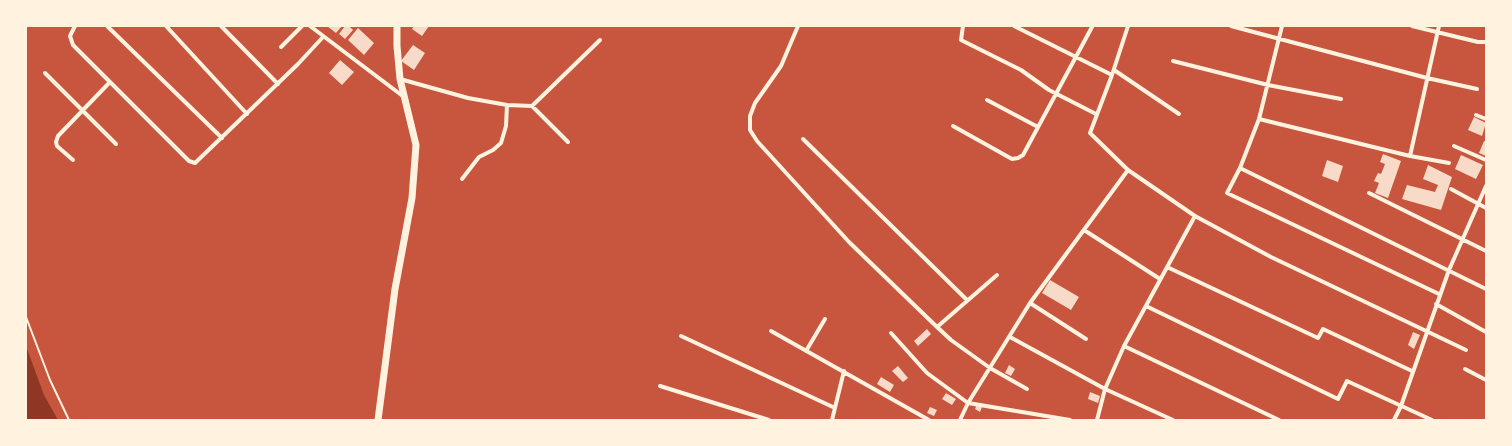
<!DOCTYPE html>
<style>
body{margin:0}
#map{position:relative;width:1512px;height:446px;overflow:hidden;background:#c8553d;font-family:Commissioner,sans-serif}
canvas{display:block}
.frame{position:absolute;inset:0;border:27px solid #fff3e0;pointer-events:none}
</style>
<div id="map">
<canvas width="1512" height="446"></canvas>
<div class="frame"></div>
</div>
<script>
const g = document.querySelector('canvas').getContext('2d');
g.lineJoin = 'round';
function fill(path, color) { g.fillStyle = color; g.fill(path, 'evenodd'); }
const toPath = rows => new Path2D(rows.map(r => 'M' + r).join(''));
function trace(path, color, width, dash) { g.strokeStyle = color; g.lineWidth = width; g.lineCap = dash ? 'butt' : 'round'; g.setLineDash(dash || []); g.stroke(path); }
const water = toPath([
 [26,346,44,395,58,420,26,420]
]);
const building = toPath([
 [327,26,342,26,336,33],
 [345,26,349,26,353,30,345,39,339,34],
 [414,26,429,26,422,36,412,29],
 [358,28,374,43,364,55,348,40],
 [413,45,425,53,414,70,401,61],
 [340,60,354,72,342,85,329,73],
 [1474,117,1486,123,1482,136,1468,130],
 [1484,141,1486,142,1486,156,1479,153],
 [1383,154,1401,161,1388,198,1375,193,1379,183,1374,181,1378,173,1381,174,1385,164,1380,162],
 [1461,155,1483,165,1476,179,1455,169],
 [1327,160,1343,166,1338,182,1322,176],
 [1428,165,1452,177,1441,210,1402,199,1407,185,1435,192,1438,185,1423,179],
 [1050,280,1079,297,1071,310,1042,293],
 [927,329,931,334,918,346,914,341],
 [1413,332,1420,335,1414,349,1408,345],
 [1009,365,1015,369,1011,376,1005,373],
 [898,366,908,378,903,382,892,371],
 [881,377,894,385,890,392,877,384],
 [1090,392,1100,396,1098,403,1088,399],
 [946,393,956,399,952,405,942,399],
 [977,404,982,407,980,412,975,409],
 [930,407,937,410,934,416,927,413]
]);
const path = toPath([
 [26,317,50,380,69,420]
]);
const minor = toPath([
 [75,26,70,36,73,45,189,161,195,163,298,64,323,37],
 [107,26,222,138],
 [166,26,247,114],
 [221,26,278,84],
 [310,26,404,97],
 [798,26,781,66,755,103,750,116,750,130,757,141,849,242,937,327,951,340,990,368,1027,389],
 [963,26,961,40,1021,70,1049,90,1096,114],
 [1014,26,1112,75],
 [1231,26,1427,78,1477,89],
 [1282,26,1259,119,1410,156,1439,26],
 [1412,26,1478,42,1486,42],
 [281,47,302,26],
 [1173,61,1268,85,1341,99],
 [1114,70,1179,114],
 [45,73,116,144],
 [400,79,468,98,507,105,532,106,600,40],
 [987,100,1038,127],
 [532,106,568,142],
 [1476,115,1486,119],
 [1259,119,1240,168,1227,193,1439,294],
 [953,126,1012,159,1018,158,1023,155,1092,27],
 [803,139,967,300],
 [1454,146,1486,160],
 [1410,156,1449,163],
 [73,160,57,146,56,142,58,136,109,83],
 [1240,168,1486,289],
 [1128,170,1195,216,1124,346,1105,389,1173,420],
 [462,179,479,157,493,150,501,143,506,126,507,105],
 [1451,189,1486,208],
 [1369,193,1486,251],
 [1195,216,1271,257,1466,350],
 [1084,230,1160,279],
 [1167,267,1318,338,1323,329,1412,371],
 [1030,303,1086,339],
 [1436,304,1486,332],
 [1146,306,1338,399,1347,381,1432,420],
 [937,327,997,275],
 [771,331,929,420],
 [891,333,927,373,968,403,1070,420],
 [681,336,835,408],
 [1010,337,1105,389,1097,420],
 [1124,346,1279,420],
 [806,351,825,319],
 [1465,369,1486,380],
 [660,386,769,420],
 [832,420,844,371],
 [960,420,968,403,1030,303,1128,170,1090,133,1112,75,1128,26],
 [1394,420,1401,406,1449,270,1486,186]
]);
const tertiary = toPath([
 [378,420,395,289,412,198,416,145,400,79,397,46,397,26]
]);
fill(water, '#8f3625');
fill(building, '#f7dbc8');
trace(path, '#fff3e0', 2);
trace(minor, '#fff3e0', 4);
trace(tertiary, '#fff3e0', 7);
</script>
